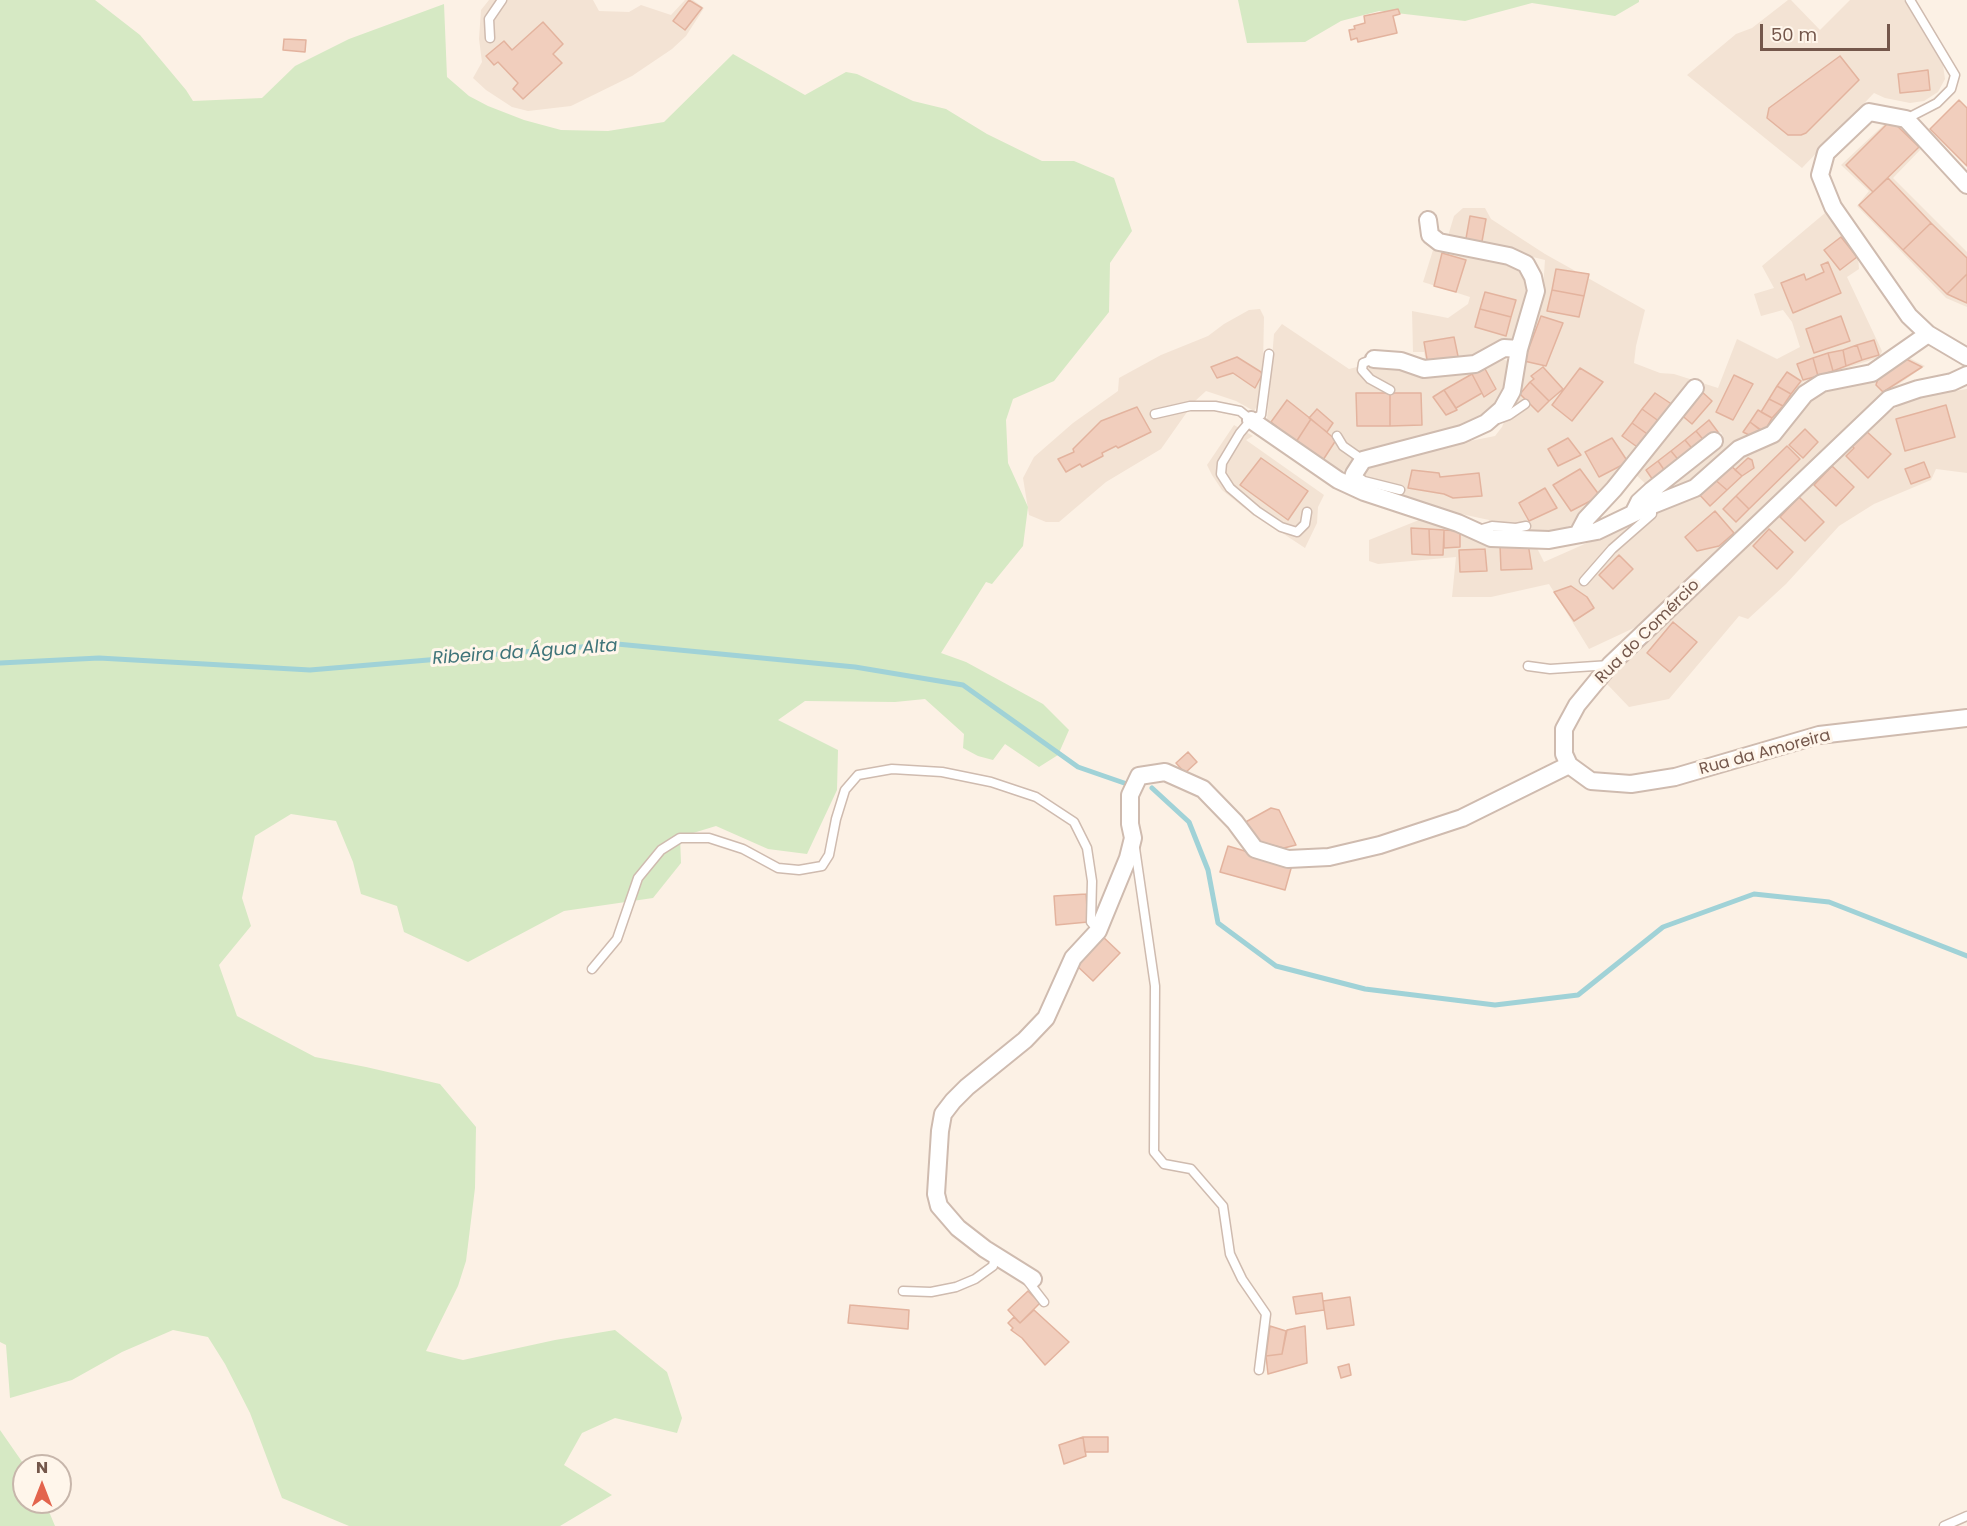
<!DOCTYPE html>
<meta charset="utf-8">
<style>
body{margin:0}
#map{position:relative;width:1967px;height:1526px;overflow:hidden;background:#fcf1e5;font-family:Poppins,sans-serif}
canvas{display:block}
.north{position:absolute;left:12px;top:1454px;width:60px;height:60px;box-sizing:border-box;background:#fff6eb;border:2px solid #c7b6ab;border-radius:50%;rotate:0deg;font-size:16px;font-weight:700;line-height:24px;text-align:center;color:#74574b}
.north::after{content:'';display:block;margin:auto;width:21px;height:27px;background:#e3644d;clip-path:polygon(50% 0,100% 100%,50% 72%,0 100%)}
.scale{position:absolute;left:1760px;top:24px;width:130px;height:27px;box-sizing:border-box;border:3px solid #74574b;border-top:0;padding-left:8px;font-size:18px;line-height:21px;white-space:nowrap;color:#74574b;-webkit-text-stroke:4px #fff6eb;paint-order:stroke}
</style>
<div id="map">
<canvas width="1967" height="1526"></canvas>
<div class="north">N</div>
<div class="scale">50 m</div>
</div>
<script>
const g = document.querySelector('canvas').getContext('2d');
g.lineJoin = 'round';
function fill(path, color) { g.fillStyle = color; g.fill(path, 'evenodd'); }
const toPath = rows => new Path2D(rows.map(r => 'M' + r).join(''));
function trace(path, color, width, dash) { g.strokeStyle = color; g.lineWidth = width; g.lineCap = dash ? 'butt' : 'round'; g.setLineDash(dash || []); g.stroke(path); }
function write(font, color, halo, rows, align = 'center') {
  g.font = font + ' Poppins,sans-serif'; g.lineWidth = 6; g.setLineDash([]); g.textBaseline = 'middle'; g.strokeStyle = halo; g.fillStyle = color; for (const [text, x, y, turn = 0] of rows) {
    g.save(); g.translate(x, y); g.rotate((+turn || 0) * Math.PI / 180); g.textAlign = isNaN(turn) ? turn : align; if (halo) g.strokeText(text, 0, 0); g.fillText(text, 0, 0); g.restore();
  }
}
const residential = toPath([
 [489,0,593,0,599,11,629,12,641,5,671,15,685,0,693,0,704,8,686,36,672,49,632,76,571,106,528,111,512,107,486,90,473,78,482,62,479,39,481,10],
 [1788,0,1791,0,1820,30,1850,0,1904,0,1943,65,1945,79,1938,92,1924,101,1910,103,1885,98,1874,93,1802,168,1687,75,1736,34,1752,28],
 [1891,118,1922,148,1893,178,1967,252,1967,307,1946,298,1857,206,1869,191,1841,165],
 [1463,208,1485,208,1491,219,1545,254,1645,310,1636,346,1634,363,1660,373,1674,374,1718,388,1737,339,1777,359,1800,347,1792,322,1783,310,1761,316,1754,294,1774,288,1762,266,1825,213,1858,256,1859,269,1847,277,1882,351,1880,357,1803,382,1763,435,1691,485,1655,500,1655,491,1723,436,1721,432,1651,489,1632,471,1574,525,1537,535,1488,534,1489,520,1392,499,1363,476,1370,465,1445,446,1495,436,1502,427,1510,406,1543,288,1545,260,1448,236,1454,216],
 [1434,247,1474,258,1520,266,1531,291,1516,339,1505,338,1485,348,1479,356,1427,366,1424,352,1413,352,1412,311,1448,318,1468,304,1470,297,1423,282],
 [1260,309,1264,317,1263,364,1260,402,1254,411,1236,401,1206,391,1194,402,1161,449,1106,482,1059,522,1046,522,1029,515,1023,478,1034,457,1073,423,1118,391,1119,378,1161,355,1208,336,1224,324,1249,310],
 [1282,324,1349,369,1373,363,1498,358,1511,362,1510,388,1495,410,1479,421,1364,452,1339,475,1267,419,1274,334],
 [1907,357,1925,366,1883,395,1636,627,1589,649,1549,584,1491,597,1452,597,1456,557,1378,564,1369,561,1369,540,1424,518,1467,532,1482,544,1535,544,1544,562,1659,511,1694,494,1807,397],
 [1967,389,1967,473,1936,469,1931,480,1874,504,1839,526,1786,584,1748,619,1739,616,1669,699,1629,707,1607,684,1627,659,1713,579,1868,427,1910,398],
 [1234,425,1253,436,1246,440,1324,495,1318,507,1317,523,1305,548,1243,507,1222,490,1212,475,1207,465]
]);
const green = toPath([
 [0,0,95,0,140,35,186,90,193,101,262,98,295,66,349,39,444,4,447,77,469,96,488,106,524,120,561,130,608,131,664,122,733,54,805,95,846,72,857,74,913,101,946,109,987,134,1042,161,1074,161,1114,178,1132,231,1110,263,1109,312,1054,381,1013,399,1006,420,1008,463,1028,507,1023,546,992,584,986,582,941,653,966,662,1043,704,1069,730,1058,755,1039,767,1005,744,993,760,978,756,963,748,964,734,925,699,895,702,805,701,778,720,838,750,837,790,807,854,768,849,716,826,680,837,681,863,653,898,564,911,468,962,404,932,397,906,361,894,353,862,336,821,291,814,255,836,242,898,251,926,219,965,237,1016,315,1057,366,1067,440,1084,476,1127,475,1188,466,1261,458,1286,426,1351,463,1360,555,1340,615,1330,667,1372,682,1418,677,1433,615,1418,582,1433,564,1465,612,1495,560,1526,349,1526,282,1498,250,1413,225,1364,208,1337,173,1330,122,1352,72,1380,10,1398,6,1345,0,1342],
 [1238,0,1639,0,1639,2,1615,16,1532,3,1465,21,1379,11,1341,21,1305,42,1247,43],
 [0,1430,25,1466,24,1502,45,1502,55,1526,0,1526]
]);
const stream = toPath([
 [0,663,99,658,310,670,617,644,855,667,963,685,1078,767,1127,784],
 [1152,788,1189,822,1208,870,1218,923,1276,966,1365,989,1495,1005,1578,995,1663,927,1754,894,1829,902,1967,956]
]);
const building = toPath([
 [689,0,702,8,685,30,673,21,689,0],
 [1398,9,1400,14,1393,16,1397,33,1358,42,1357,38,1351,40,1349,30,1355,29,1354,26,1365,23,1364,16,1398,9],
 [543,22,563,44,553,54,562,63,523,99,513,89,518,83,498,62,494,65,486,56,504,41,512,50,543,22],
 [284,39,306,40,305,52,283,50,284,39],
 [1840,56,1859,80,1806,133,1801,135,1788,135,1767,118,1769,108,1840,56],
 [1928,70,1930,90,1900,93,1898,74,1928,70],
 [1959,100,1967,108,1967,166,1930,129,1959,100],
 [1891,120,1919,147,1873,192,1846,165,1891,120],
 [1888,178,1931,223,1903,250,1859,205,1888,178],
 [1470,216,1486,219,1481,247,1465,244,1470,216],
 [1931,223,1967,258,1967,274,1947,294,1903,250,1931,223],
 [1841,237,1857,257,1840,270,1824,250,1841,237],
 [1442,253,1466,260,1456,292,1434,286,1442,253],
 [1828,262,1841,293,1793,313,1781,283,1804,274,1806,280,1824,272,1821,265,1828,262],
 [1556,269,1589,274,1584,296,1552,290,1556,269],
 [1967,274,1967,303,1947,294,1967,274],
 [1552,290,1584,296,1579,317,1547,311,1552,290],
 [1485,292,1516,300,1511,317,1480,309,1485,292],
 [1480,309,1511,317,1506,336,1475,327,1480,309],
 [1541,316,1563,323,1546,366,1524,361,1541,316],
 [1841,316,1850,341,1814,353,1806,329,1841,316],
 [1454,337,1459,361,1428,365,1424,342,1454,337],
 [1874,340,1879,355,1862,360,1857,345,1874,340],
 [1857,345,1862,360,1846,366,1843,350,1857,345],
 [1843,350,1846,366,1833,371,1828,353,1843,350],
 [1828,353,1833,371,1818,376,1813,358,1828,353],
 [1237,357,1261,372,1262,375,1255,388,1233,373,1217,378,1211,367,1237,357],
 [1813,358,1818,376,1803,380,1797,364,1813,358],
 [1906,359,1922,367,1883,392,1876,385,1879,375,1906,359],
 [1484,367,1496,389,1484,397,1472,374,1484,367],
 [1543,367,1563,389,1549,401,1530,382,1534,379,1531,376,1543,367],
 [1580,368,1603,382,1572,421,1552,405,1580,368],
 [1787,372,1801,381,1791,394,1777,386,1787,372],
 [1472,374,1482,393,1456,408,1444,390,1472,374],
 [1734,375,1753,384,1733,420,1716,412,1734,375],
 [1530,382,1549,401,1538,412,1520,394,1530,382],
 [1777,386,1791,394,1783,406,1769,399,1777,386],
 [1444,390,1457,410,1446,415,1433,397,1444,390],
 [1700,390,1712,401,1692,424,1679,413,1700,390],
 [1356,393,1390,393,1390,426,1357,426,1356,393],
 [1390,393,1421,393,1422,425,1390,426,1390,393],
 [1655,393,1673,405,1660,422,1642,409,1655,393],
 [1769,399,1783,406,1772,418,1761,412,1769,399],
 [1287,400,1311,419,1296,442,1271,422,1287,400],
 [1946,405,1955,437,1905,451,1896,419,1946,405],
 [1137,407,1151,432,1118,448,1116,446,1102,453,1103,456,1082,467,1080,464,1066,472,1058,459,1074,452,1073,449,1101,421,1137,407],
 [1317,409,1333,423,1327,432,1309,418,1317,409],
 [1642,409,1660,422,1650,436,1632,423,1642,409],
 [1758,410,1772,418,1764,432,1750,422,1758,410],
 [1311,419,1336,440,1323,460,1296,442,1311,419],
 [1709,420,1718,432,1706,443,1696,431,1709,420],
 [1750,422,1760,430,1753,437,1743,432,1750,422],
 [1632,423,1650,436,1640,449,1622,436,1632,423],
 [1805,429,1818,442,1803,458,1789,445,1805,429],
 [1864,429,1891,454,1868,478,1846,456,1854,448,1850,444,1864,429],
 [1696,431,1706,443,1695,452,1685,440,1696,431],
 [1568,438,1581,455,1558,466,1548,449,1568,438],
 [1612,438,1628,462,1599,477,1585,452,1612,438],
 [1685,440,1695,452,1681,463,1671,451,1685,440],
 [1787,446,1800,459,1749,509,1736,496,1787,446],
 [1671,451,1681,463,1667,474,1658,461,1671,451],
 [1261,458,1308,491,1288,520,1240,485,1261,458],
 [1748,458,1752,460,1754,468,1742,476,1735,470,1748,458],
 [1658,461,1667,474,1655,483,1646,470,1658,461],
 [1924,462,1930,477,1911,484,1905,469,1924,462],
 [1728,463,1742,476,1727,490,1713,478,1728,463],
 [1832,466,1854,487,1836,506,1814,485,1832,466],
 [1580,469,1600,496,1571,511,1553,485,1580,469],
 [1412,470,1439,473,1440,477,1479,473,1482,496,1453,498,1444,494,1408,488,1412,470],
 [1713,478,1727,490,1710,506,1697,492,1713,478],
 [1545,488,1557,508,1529,521,1519,503,1545,488],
 [1736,496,1749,509,1736,522,1723,509,1736,496],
 [1799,497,1824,522,1805,541,1780,517,1799,497],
 [1715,511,1734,533,1719,546,1697,551,1685,537,1715,511],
 [1411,528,1429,529,1430,555,1412,554,1411,528],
 [1429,529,1444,530,1443,555,1430,555,1429,529],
 [1769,529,1793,552,1777,569,1753,546,1769,529],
 [1444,530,1460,531,1460,547,1444,548,1444,530],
 [1528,543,1532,569,1501,570,1500,545,1528,543],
 [1485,549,1487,571,1460,572,1459,550,1485,549],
 [1619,555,1633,569,1613,589,1599,575,1619,555],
 [1571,586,1587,597,1594,608,1574,621,1554,592,1571,586],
 [1673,622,1697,642,1670,672,1647,653,1673,622],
 [1188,752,1197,762,1185,773,1176,763,1188,752],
 [1271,808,1279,810,1296,845,1284,848,1251,840,1242,824,1271,808],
 [1228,846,1292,865,1285,890,1220,872,1228,846],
 [1086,894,1088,922,1056,925,1054,896,1086,894],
 [1101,935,1120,953,1093,981,1075,964,1101,935],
 [1028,1291,1040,1303,1020,1323,1008,1310,1028,1291],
 [1322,1293,1324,1310,1296,1314,1293,1297,1322,1293],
 [1350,1297,1354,1325,1327,1329,1323,1301,1350,1297],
 [850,1305,909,1310,908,1329,848,1323,850,1305],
 [1034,1310,1069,1342,1045,1365,1022,1338,1011,1330,1013,1328,1008,1323,1014,1317,1020,1323,1034,1310],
 [1270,1326,1286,1331,1282,1354,1266,1356,1270,1326],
 [1305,1326,1307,1363,1268,1374,1266,1356,1282,1354,1287,1330,1305,1326],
 [1349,1364,1351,1375,1341,1378,1338,1367,1349,1364],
 [1083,1437,1086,1456,1064,1464,1059,1445,1083,1437],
 [1083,1437,1108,1437,1108,1452,1085,1452,1083,1437]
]);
const service = toPath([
 [490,38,489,19,502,0],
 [1906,119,1937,103,1951,89,1955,75,1910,0],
 [1269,354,1261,415,1251,420,1240,433,1222,463,1221,474,1230,488,1257,511,1281,527,1297,532,1305,524,1307,512],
 [1374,359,1363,363,1362,370,1370,379,1390,390],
 [1155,414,1190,406,1215,406,1240,411,1251,420],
 [1498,419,1509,415,1525,404],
 [1337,436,1343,446,1363,460],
 [1354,474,1364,481,1400,490],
 [1478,530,1492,526,1516,528,1526,526],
 [1584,581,1612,549,1652,514,1652,506],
 [1528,666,1550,669,1610,665],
 [1135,848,1155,986,1154,1152,1164,1164,1191,1169,1223,1206,1230,1254,1242,1279,1266,1314,1259,1370],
 [592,969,617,939,638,878,661,850,680,838,709,838,743,849,778,868,799,870,822,866,829,855,836,819,845,790,858,775,892,769,942,772,991,782,1036,797,1074,822,1087,848,1092,881,1091,922,1098,930],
 [1027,1280,1044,1302],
 [903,1291,931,1292,956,1287,975,1279,993,1266,995,1255],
 [1944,1526,1967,1516]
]);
const minor = toPath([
 [1967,185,1906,119,1869,112,1826,153,1820,175,1833,207,1909,316,1928,334,1967,357],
 [1374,359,1401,361,1424,369,1475,364,1504,348,1519,349],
 [1251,420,1338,480,1364,492,1458,523,1491,538,1549,540,1597,531,1645,508,1695,488,1739,449,1773,434,1805,394,1822,383,1872,373,1928,334],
 [1351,486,1354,474,1363,460,1462,434,1486,423,1502,409,1512,391,1519,349,1536,291,1533,277,1526,264,1509,256,1439,242,1430,235,1428,220],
 [1634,512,1639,502,1652,490,1714,441],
 [1578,534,1586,519,1614,489,1695,388],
 [1569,765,1591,781,1631,784,1675,777,1819,735,1967,718],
 [1033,1279,985,1249,958,1228,939,1206,936,1194,940,1131,943,1114,953,1101,967,1087,1025,1040,1046,1018,1073,958,1098,931,1128,858,1133,838,1130,824,1130,795,1139,776,1165,772,1203,789,1235,822,1255,849,1288,859,1329,857,1380,845,1462,818,1569,765,1564,754,1564,729,1577,705,1610,665,1889,399,1918,389,1952,382,1967,375]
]);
const streetNames = [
 ["Rua do Comércio",1648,632,-45],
 ["Rua da Amoreira",1765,753,-15]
];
const waterNames = [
 ["Ribeira da Água Alta",525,653,-4]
];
fill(residential, '#f3e3d4');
fill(green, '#d6e9c4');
trace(stream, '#a0d2d7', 5);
fill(building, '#f1cebd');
trace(building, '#e3b39e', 1.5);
trace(service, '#cfbbaf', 11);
trace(minor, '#cfbbaf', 20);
trace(service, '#fff', 8);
trace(minor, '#fff', 16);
write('16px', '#74574b', '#fff6eb', streetNames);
write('italic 18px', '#3f7479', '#fff6eb', waterNames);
</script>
